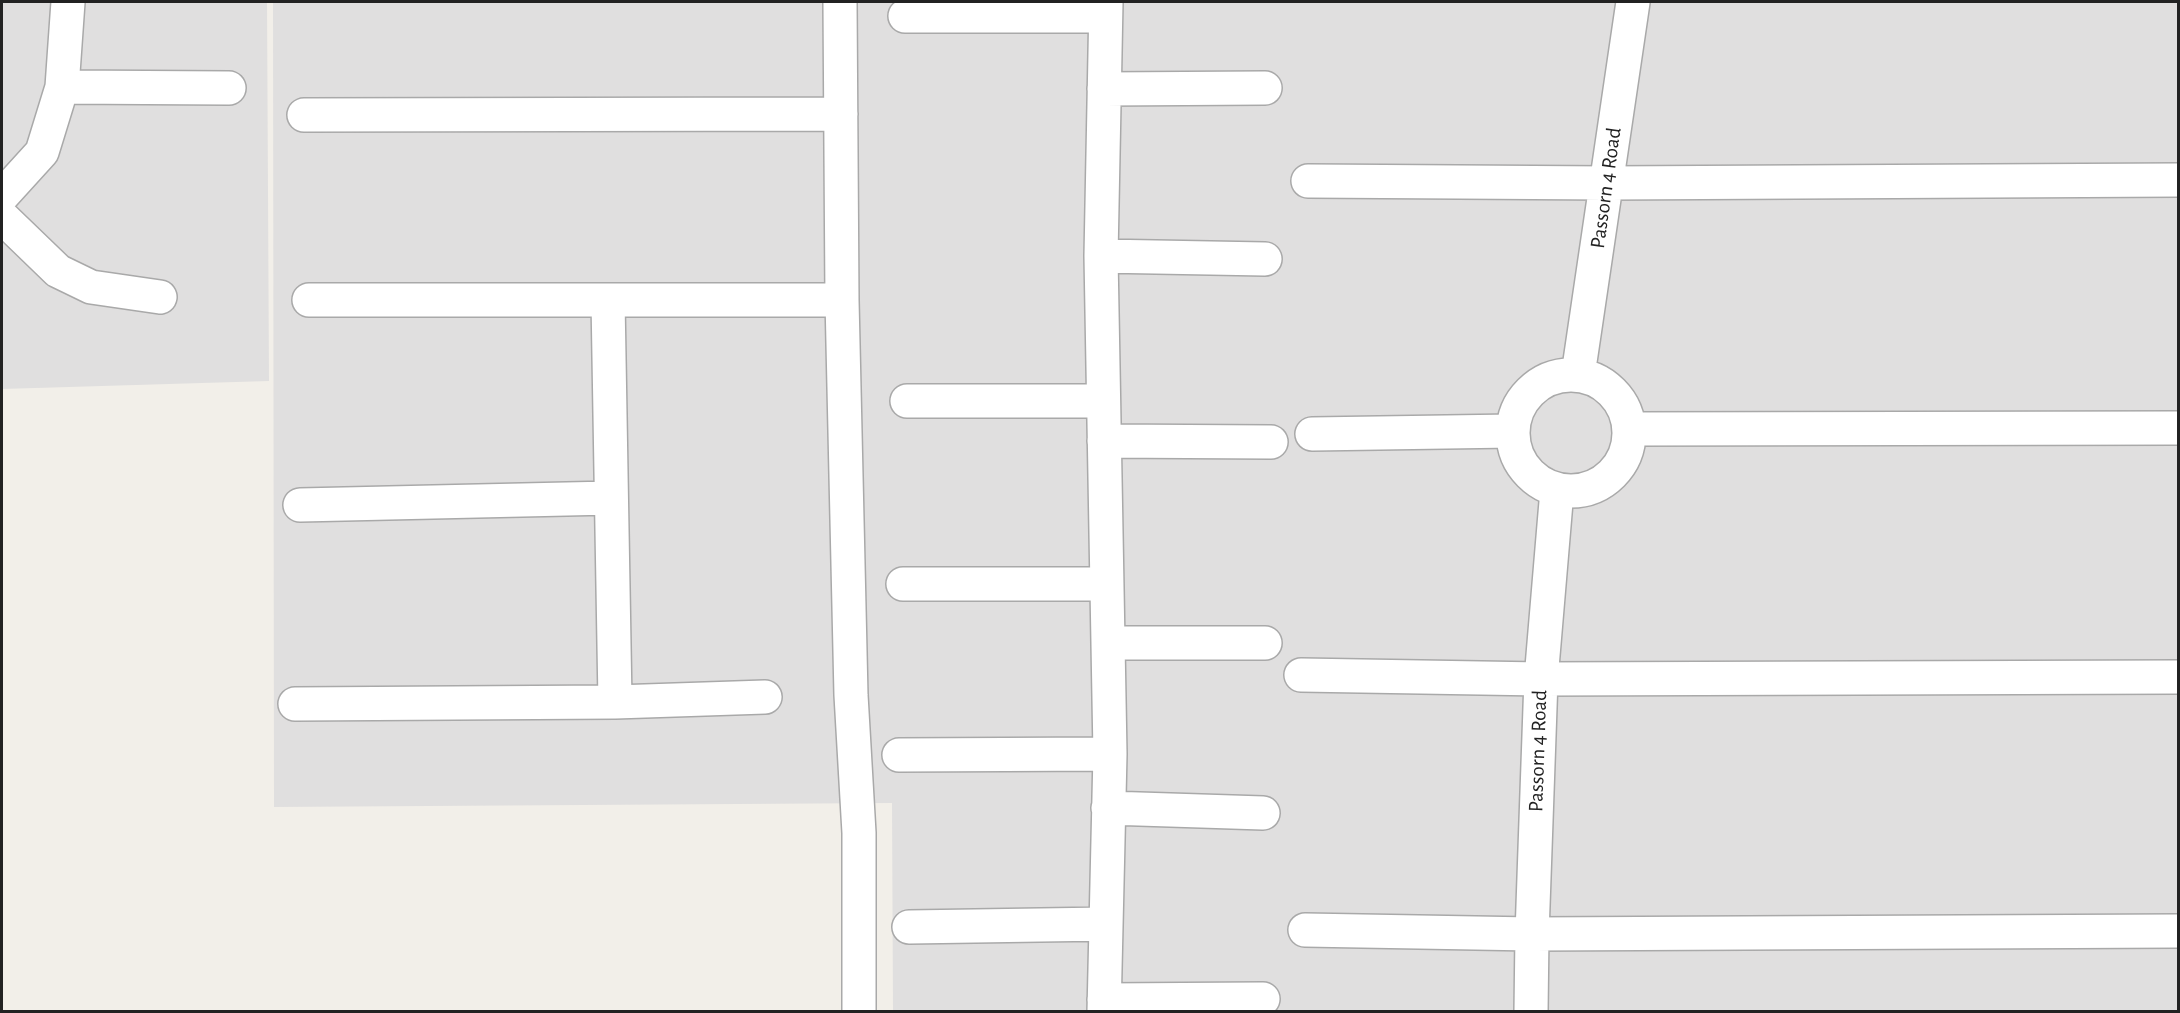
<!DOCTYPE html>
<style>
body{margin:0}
#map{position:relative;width:2180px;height:1013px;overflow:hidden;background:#f2efe9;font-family:"Alegreya Sans",sans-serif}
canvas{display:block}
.frame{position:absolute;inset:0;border:3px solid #222;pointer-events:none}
</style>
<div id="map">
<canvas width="2180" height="1013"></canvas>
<div class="frame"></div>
</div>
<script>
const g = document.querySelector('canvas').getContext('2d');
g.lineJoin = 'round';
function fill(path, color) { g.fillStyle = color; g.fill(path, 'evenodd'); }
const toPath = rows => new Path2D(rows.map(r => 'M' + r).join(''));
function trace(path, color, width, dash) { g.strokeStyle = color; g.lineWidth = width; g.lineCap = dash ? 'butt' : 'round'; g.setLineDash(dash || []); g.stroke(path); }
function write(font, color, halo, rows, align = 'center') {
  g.font = font + ' "Alegreya Sans",sans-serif'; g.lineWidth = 6; g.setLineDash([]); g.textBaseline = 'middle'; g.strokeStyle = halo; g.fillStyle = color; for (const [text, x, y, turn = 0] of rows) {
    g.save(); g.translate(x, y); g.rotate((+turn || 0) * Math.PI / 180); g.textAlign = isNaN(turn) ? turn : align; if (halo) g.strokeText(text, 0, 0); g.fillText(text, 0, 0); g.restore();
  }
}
const residential = toPath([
 [2,2,267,2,269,381,2,389],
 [273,2,2178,2,2178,1011,893,1011,892,803,274,807]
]);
const minor = toPath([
 [840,2,842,300,851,695,859,833,859,1012],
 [905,16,1105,16],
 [62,87,229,88],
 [1104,89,1265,88],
 [304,115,841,114],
 [1308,181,1608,183,2178,180],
 [2,196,42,152,62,87,68,2],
 [2,217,58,271,91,287,160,297],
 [1101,256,1265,259],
 [309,300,842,300],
 [608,300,615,702],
 '1513 433a58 58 0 1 1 116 0a58 58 0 1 1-116 0Z',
 [1578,375,1633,2],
 [907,401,1103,401],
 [1630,429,2178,428],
 [1312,434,1513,431],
 [1104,441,1271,442],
 [300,505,611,498],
 [903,584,1106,584],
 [1108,643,1265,643],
 [1301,675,1541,679,2178,677],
 [295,704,615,702,765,697],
 [899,755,1110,754],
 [1108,808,1263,813],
 [909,927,1106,924],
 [1305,930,1532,934,2178,931],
 [1104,1000,1263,999],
 [1104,1012,1110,754,1101,256,1106,2],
 [1531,1012,1532,934,1541,679,1557,490]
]);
const streetNames = [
 ["Passorn 4 Road",1606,188,-82],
 ["Passorn 4 Road",1538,751,-88]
];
fill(residential, '#e0dfdf');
trace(minor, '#a9a9a9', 36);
trace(minor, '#fff', 33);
write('21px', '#222', '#fff', streetNames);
</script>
